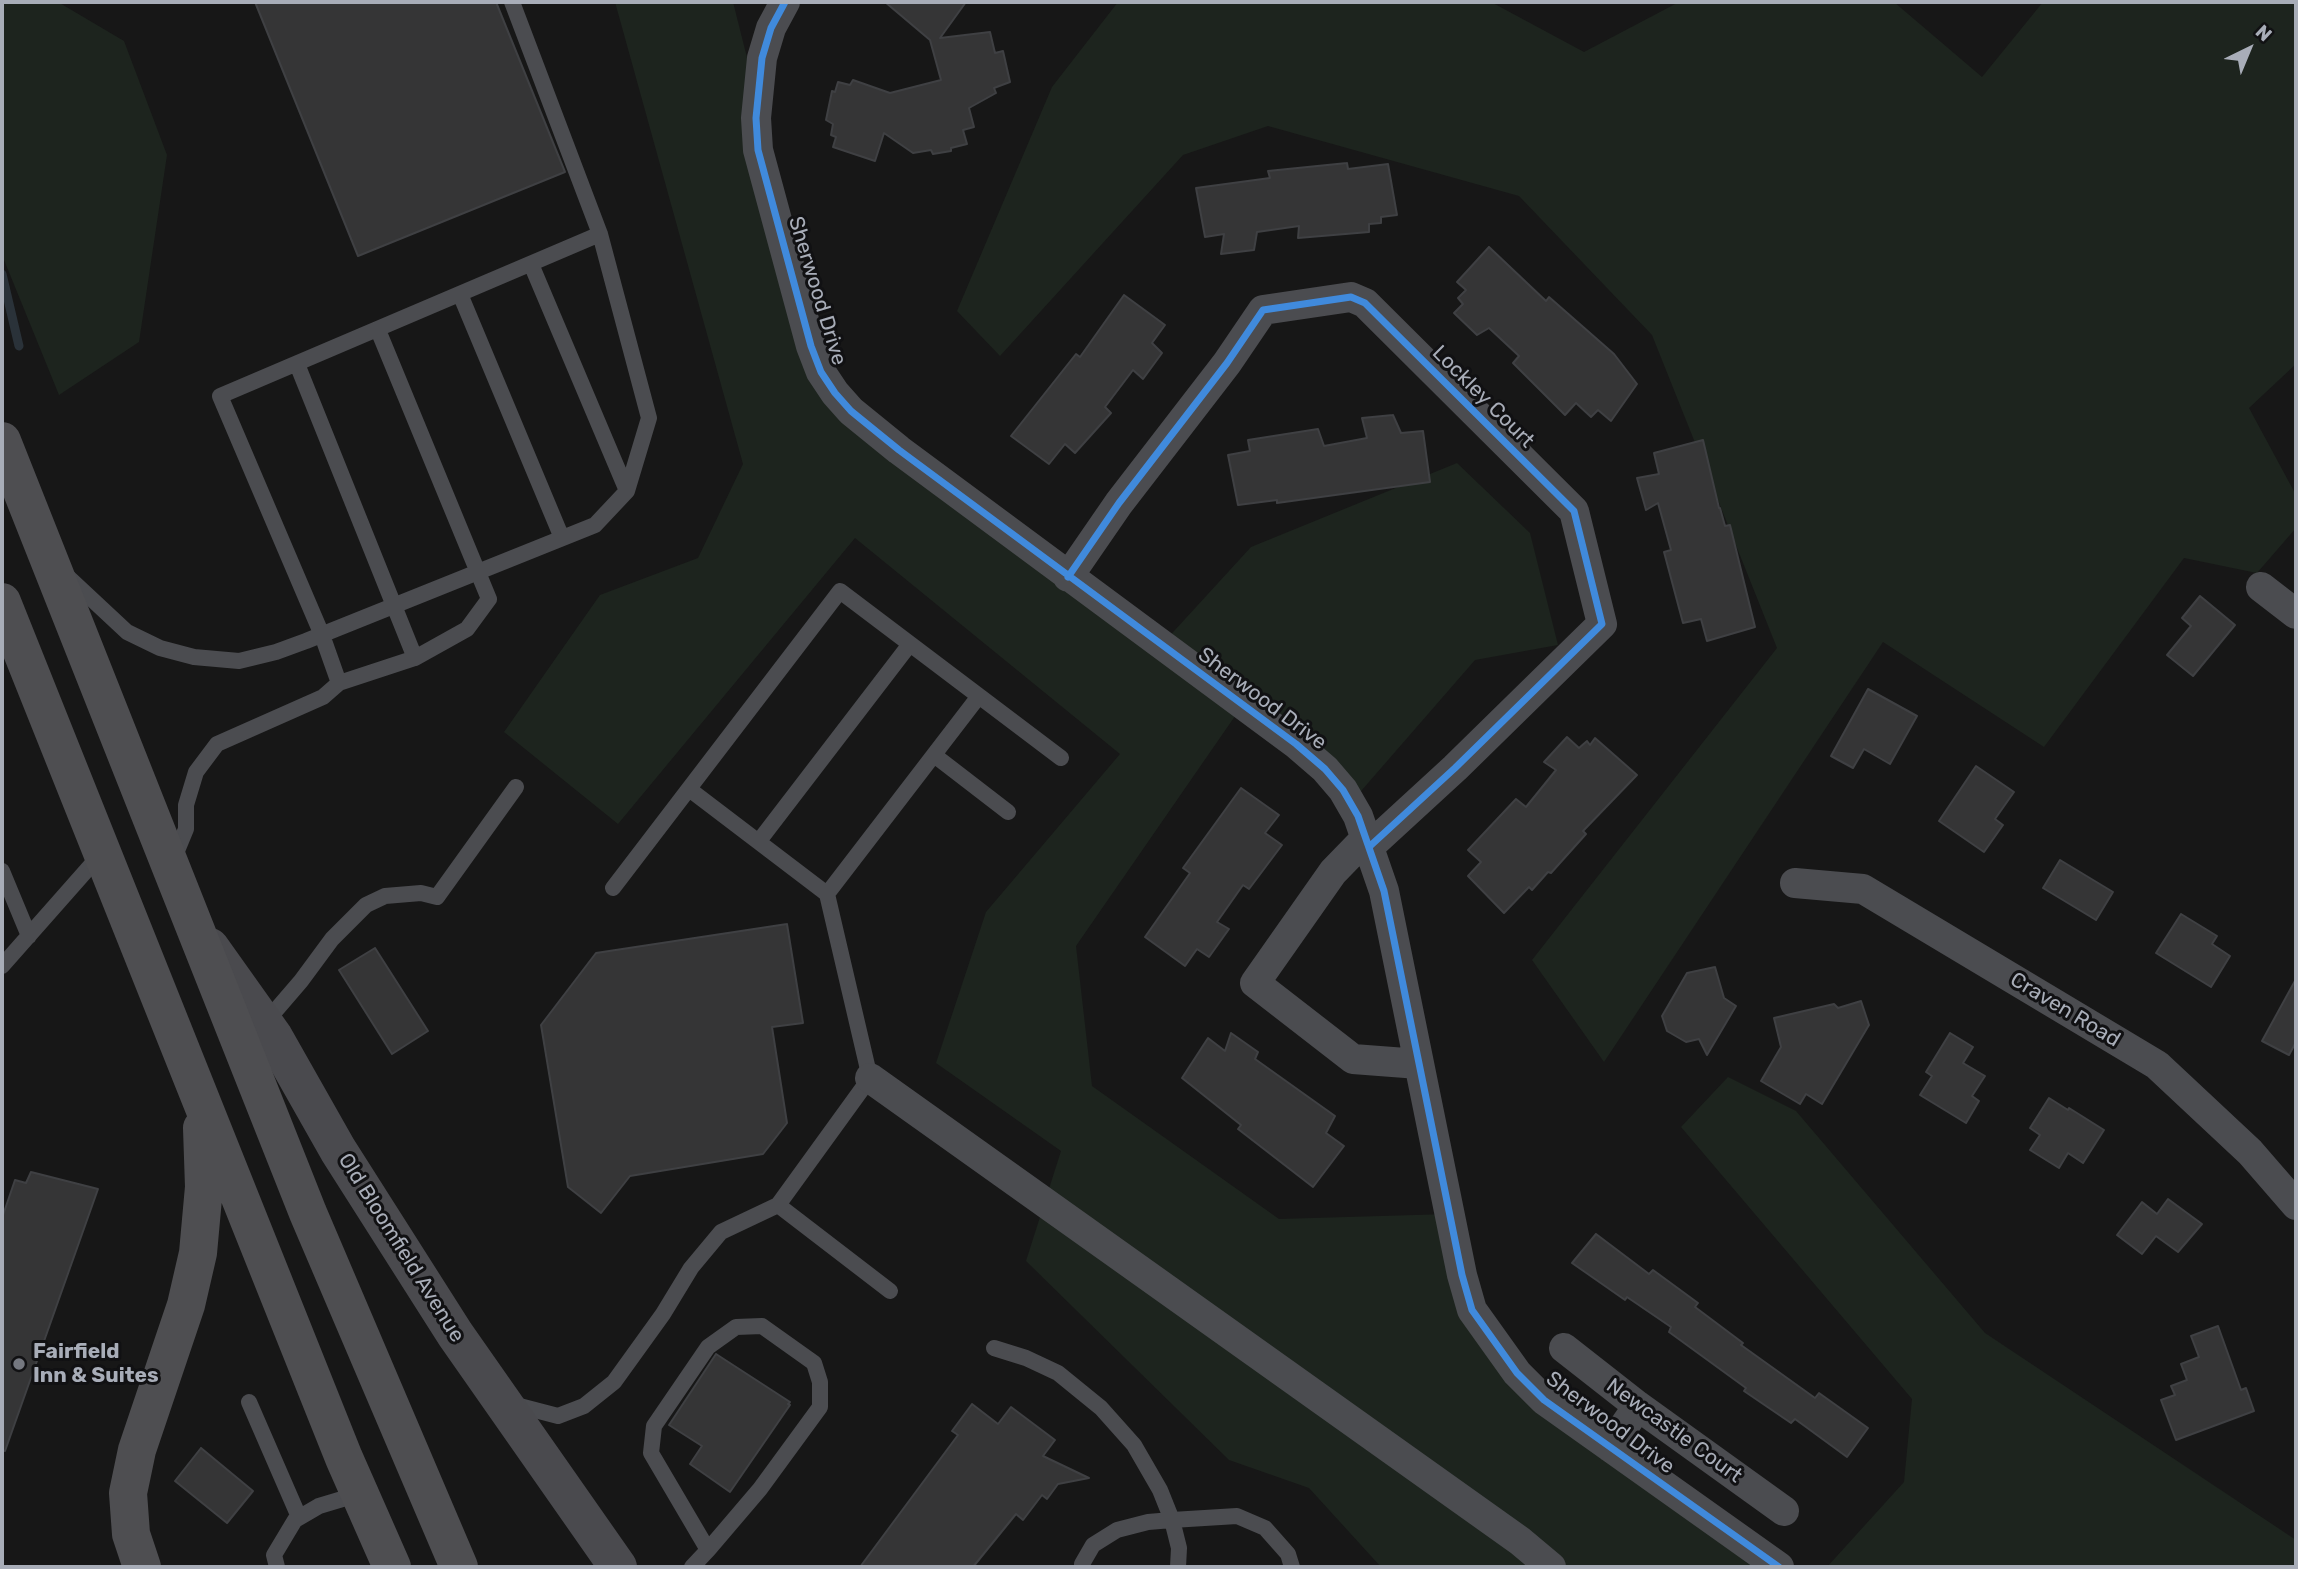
<!DOCTYPE html>
<style>
body{margin:0}
#map{position:relative;width:2298px;height:1569px;overflow:hidden;background:#171717;font-family:Rubik,sans-serif}
canvas{display:block}
.frame{position:absolute;inset:0;border:4px solid #a8adb8;pointer-events:none}
.north{position:absolute;left:2214px;top:14px;width:70px;height:70px;-webkit-text-stroke:5px #111113;paint-order:stroke;rotate:43deg;font-size:19px;font-weight:700;line-height:28px;text-align:center;color:#a8adb8}
.north::after{content:'';display:block;margin:auto;width:24px;height:32px;background:#a8adb8;clip-path:polygon(50% 0,100% 100%,50% 72%,0 100%)}
</style>
<div id="map">
<canvas width="2298" height="1569"></canvas>
<div class="frame"></div>
<div class="north">N</div>
</div>
<script>
const g = document.querySelector('canvas').getContext('2d');
g.lineJoin = 'round';
function fill(path, color) { g.fillStyle = color; g.fill(path, 'evenodd'); }
const toPath = rows => new Path2D(rows.map(r => 'M' + r).join(''));
function trace(path, color, width, dash) { g.strokeStyle = color; g.lineWidth = width; g.lineCap = dash ? 'butt' : 'round'; g.setLineDash(dash || []); g.stroke(path); }
function write(font, color, halo, rows, align = 'center') {
  g.font = font + ' Rubik,sans-serif'; g.lineWidth = 6; g.setLineDash([]); g.textBaseline = 'middle'; g.strokeStyle = halo; g.fillStyle = color; for (const [text, x, y, turn = 0] of rows) {
    g.save(); g.translate(x, y); g.rotate((+turn || 0) * Math.PI / 180); g.textAlign = isNaN(turn) ? turn : align; if (halo) g.strokeText(text, 0, 0); g.fillText(text, 0, 0); g.restore();
  }
}
const green = toPath([
 [2,2,58,2,124,41,167,155,139,342,59,395,2,255],
 [615,2,733,2,830,387,1164,642,1251,547,1457,463,1530,533,1558,645,1475,660,1355,798,1242,706,1076,946,1092,1086,1279,1219,1449,1214,1499,1354,1781,1567,1381,1567,1309,1488,1229,1460,1026,1261,1061,1151,936,1063,986,912,1120,754,855,538,618,824,504,732,600,595,698,558,743,464],
 [1118,2,1491,2,1584,52,1679,2,1894,2,1982,77,2043,2,2296,2,2296,364,2249,408,2296,495,2296,528,2257,573,2184,558,2044,747,1883,642,1604,1062,1532,960,1777,648,1652,335,1519,196,1268,126,1183,155,1000,356,957,311,1052,87],
 [1728,1077,1796,1111,1985,1333,2296,1540,2296,1567,1827,1567,1904,1482,1912,1399,1681,1127]
]);
const stream = toPath([
 [2,274,19,346]
]);
const building = toPath([
 [255,2,496,2,565,172,358,256,255,2],
 [885,2,966,2,940,38,990,32,995,53,1003,51,1010,82,994,88,996,93,969,108,974,127,963,130,967,144,951,148,951,151,933,154,931,150,913,153,884,133,875,161,833,147,836,137,831,135,833,124,826,120,832,91,835,92,838,82,850,85,853,80,890,93,941,80,930,40,885,2],
 [1347,163,1348,169,1388,164,1397,215,1381,217,1381,223,1369,224,1369,232,1298,238,1299,226,1257,232,1254,250,1221,254,1224,234,1205,237,1196,188,1270,178,1268,171,1347,163],
 [1489,247,1546,301,1549,297,1614,354,1637,384,1611,421,1598,410,1591,417,1576,403,1565,415,1513,363,1519,356,1489,328,1477,335,1454,313,1463,304,1458,298,1466,290,1457,282,1489,247],
 [1124,295,1165,325,1152,343,1162,353,1143,379,1133,370,1105,407,1111,413,1075,453,1065,444,1049,464,1011,436,1076,354,1080,357,1124,295],
 [1393,415,1401,433,1423,431,1430,482,1277,503,1277,500,1238,505,1228,455,1250,451,1248,440,1318,429,1324,446,1367,438,1362,418,1393,415],
 [1703,440,1719,508,1720,508,1725,526,1730,525,1755,627,1707,641,1701,619,1683,623,1664,552,1671,550,1658,503,1646,510,1637,478,1659,474,1654,453,1703,440],
 [2200,596,2235,625,2193,676,2167,655,2191,626,2182,618,2200,596],
 [1868,689,1917,716,1890,764,1864,749,1853,768,1831,756,1868,689],
 [1567,737,1579,748,1587,741,1590,745,1595,738,1637,775,1583,831,1586,834,1551,873,1548,872,1532,890,1529,887,1504,913,1468,876,1481,862,1468,850,1516,799,1526,807,1556,770,1544,762,1567,737],
 [1976,766,2014,792,1995,819,2003,825,1984,852,1939,821,1976,766],
 [1241,788,1279,815,1265,833,1282,845,1249,889,1243,885,1217,922,1229,929,1209,957,1197,949,1185,966,1145,937,1190,873,1183,868,1241,788],
 [2060,860,2113,892,2096,920,2043,888,2060,860],
 [2181,914,2217,936,2212,944,2230,956,2211,987,2156,953,2181,914],
 [787,924,803,1023,772,1027,787,1123,763,1154,630,1176,601,1213,568,1187,541,1025,596,953,787,924],
 [375,948,428,1031,392,1054,339,970,375,948],
 [1715,967,1724,998,1736,1006,1707,1055,1699,1039,1686,1042,1667,1031,1662,1016,1687,973,1715,967],
 [2296,979,2296,1042,2289,1055,2262,1041,2296,979],
 [1861,1001,1869,1025,1822,1104,1806,1094,1800,1104,1761,1081,1781,1047,1774,1018,1834,1004,1838,1008,1861,1001],
 [1231,1033,1258,1052,1255,1059,1335,1116,1326,1133,1344,1146,1313,1187,1238,1129,1241,1125,1182,1078,1208,1038,1225,1051,1231,1033],
 [1950,1033,1973,1047,1963,1063,1985,1076,1972,1096,1979,1101,1966,1123,1920,1095,1932,1076,1926,1072,1950,1033],
 [2049,1098,2068,1110,2069,1108,2104,1130,2083,1163,2068,1153,2059,1168,2030,1150,2040,1135,2030,1128,2049,1098],
 [31,1172,98,1189,5,1451,2,1450,2,1218,15,1180,26,1183,31,1172],
 [2168,1199,2202,1224,2178,1252,2156,1236,2142,1254,2117,1235,2142,1202,2157,1214,2168,1199],
 [1596,1234,1649,1274,1653,1270,1698,1303,1695,1307,1743,1343,1741,1345,1815,1398,1819,1393,1868,1428,1847,1457,1795,1419,1791,1423,1744,1391,1746,1388,1669,1332,1671,1327,1627,1297,1625,1300,1572,1263,1596,1234],
 [2218,1326,2241,1390,2246,1388,2254,1411,2176,1440,2161,1400,2175,1395,2171,1386,2187,1380,2181,1364,2199,1357,2191,1336,2218,1326],
 [716,1354,790,1402,788,1404,790,1405,730,1492,690,1464,702,1446,669,1425,716,1354],
 [972,1404,998,1424,1011,1407,1055,1440,1043,1456,1089,1478,1058,1484,1047,1499,1042,1495,1023,1520,1016,1514,973,1567,860,1567,958,1435,952,1431,972,1404],
 [201,1448,253,1491,227,1523,175,1481,201,1448]
]);
const lane = toPath([
 [531,264,627,491],
 [460,294,562,538],
 [297,364,415,658],
 [67,576,127,632,160,648,194,657,239,661,276,652,306,641,595,525,627,491,649,418,600,234,512,2],
 [339,683,322,635,220,396,600,234],
 [934,755,1008,812],
 [689,789,827,894],
 [759,841,910,644],
 [174,858,186,829,186,805,196,772,217,744,323,697,339,683,415,658,467,629,489,599,378,330],
 [2,871,29,936],
 [613,888,840,591,1061,758],
 [2,966,100,855],
 [264,1024,301,981,332,939,366,905,385,896,421,893,437,897,516,787],
 [890,1291,778,1205,870,1078,827,894,979,696],
 [994,1348,1026,1358,1058,1373,1101,1408,1134,1445,1160,1490,1172,1520,1148,1522,1117,1530,1093,1545,1082,1564],
 [249,1402,299,1517],
 [512,1404,558,1416,584,1406,614,1382,663,1314,691,1268,721,1232,778,1205],
 [277,1567,274,1555,295,1520,319,1506,359,1494],
 [692,1567,708,1550,760,1489,820,1407,820,1382,814,1363,762,1326,736,1327,708,1347,654,1426,651,1453,708,1550],
 [1178,1567,1179,1548,1172,1520,1237,1516,1265,1528,1288,1554,1292,1567]
]);
const street = toPath([
 [785,2,771,28,762,58,756,118,758,150,811,346,821,372,835,393,851,411,899,450,1296,744,1325,769,1343,790,1358,816,1384,891,1462,1275,1472,1310,1517,1373,1544,1400,1779,1567],
 [1068,577,1119,503,1227,363,1263,310,1351,297,1365,303,1574,511,1602,624,1455,768,1369,847],
 [2261,587,2296,614],
 [1366,838,1333,872,1255,983,1353,1059,1419,1064],
 [1795,883,1863,889,2157,1065,2250,1152,2296,1205],
 [870,1078,1520,1541,1551,1567],
 [1564,1348,1638,1406,1784,1511],
 [1610,1447,1638,1406]
]);
const secondary = toPath([
 [210,947,274,1037,338,1150,455,1334,618,1567]
]);
const highway = toPath([
 [2,441,308,1213,459,1567],
 [2,602,344,1458,392,1567],
 [142,1567,131,1534,128,1493,137,1450,186,1305,198,1253,204,1187,202,1128]
]);
const cycleway = toPath([
 [785,2,771,28,762,58,756,118,758,150,811,346,821,372,835,393,851,411,899,450,1296,744,1325,769,1343,790,1358,816,1384,891,1462,1275,1472,1310,1517,1373,1544,1400,1779,1567],
 [1068,577,1119,503,1227,363,1263,310,1351,297,1365,303,1574,511,1602,624,1455,768,1369,847]
]);
const markers = [
 [19,1364,7,"#757880"]
];
const streetNames = [
 ["Sherwood Drive",817,291,73],
 ["Lockley Court",1483,397,45],
 ["Sherwood Drive",1262,699,37],
 ["Craven Road",2065,1010,31],
 ["Old Bloomfield Avenue",401,1248,58],
 ["Sherwood Drive",1610,1423,37],
 ["Newcastle Court",1674,1431,36]
];
const poiNames = [
 ["Fairfield",33,1352],
 ["Inn & Suites",33,1376]
];
fill(green, '#1d241e');
trace(stream, '#2a3239', 9);
fill(building, '#353536');
trace(building, '#3f4043', 2);
trace(lane, '#4b4c50', 16);
trace(street, '#4b4c50', 30);
trace(secondary, '#4a4a4e', 38);
trace(highway, '#4e4e51', 38);
trace(cycleway, '#408adc', 7);
for (const [x, y, r, color] of markers) { const dot = new Path2D(); dot.arc(x, y, r, 0, 2 * Math.PI); g.fillStyle = color; g.fill(dot); trace(dot, '#111113', 2.5); }
write('21px', '#a8adb8', '#111113', streetNames);
write('bold 21px', '#a8adb8', '#111113', poiNames, 'left');
</script>
